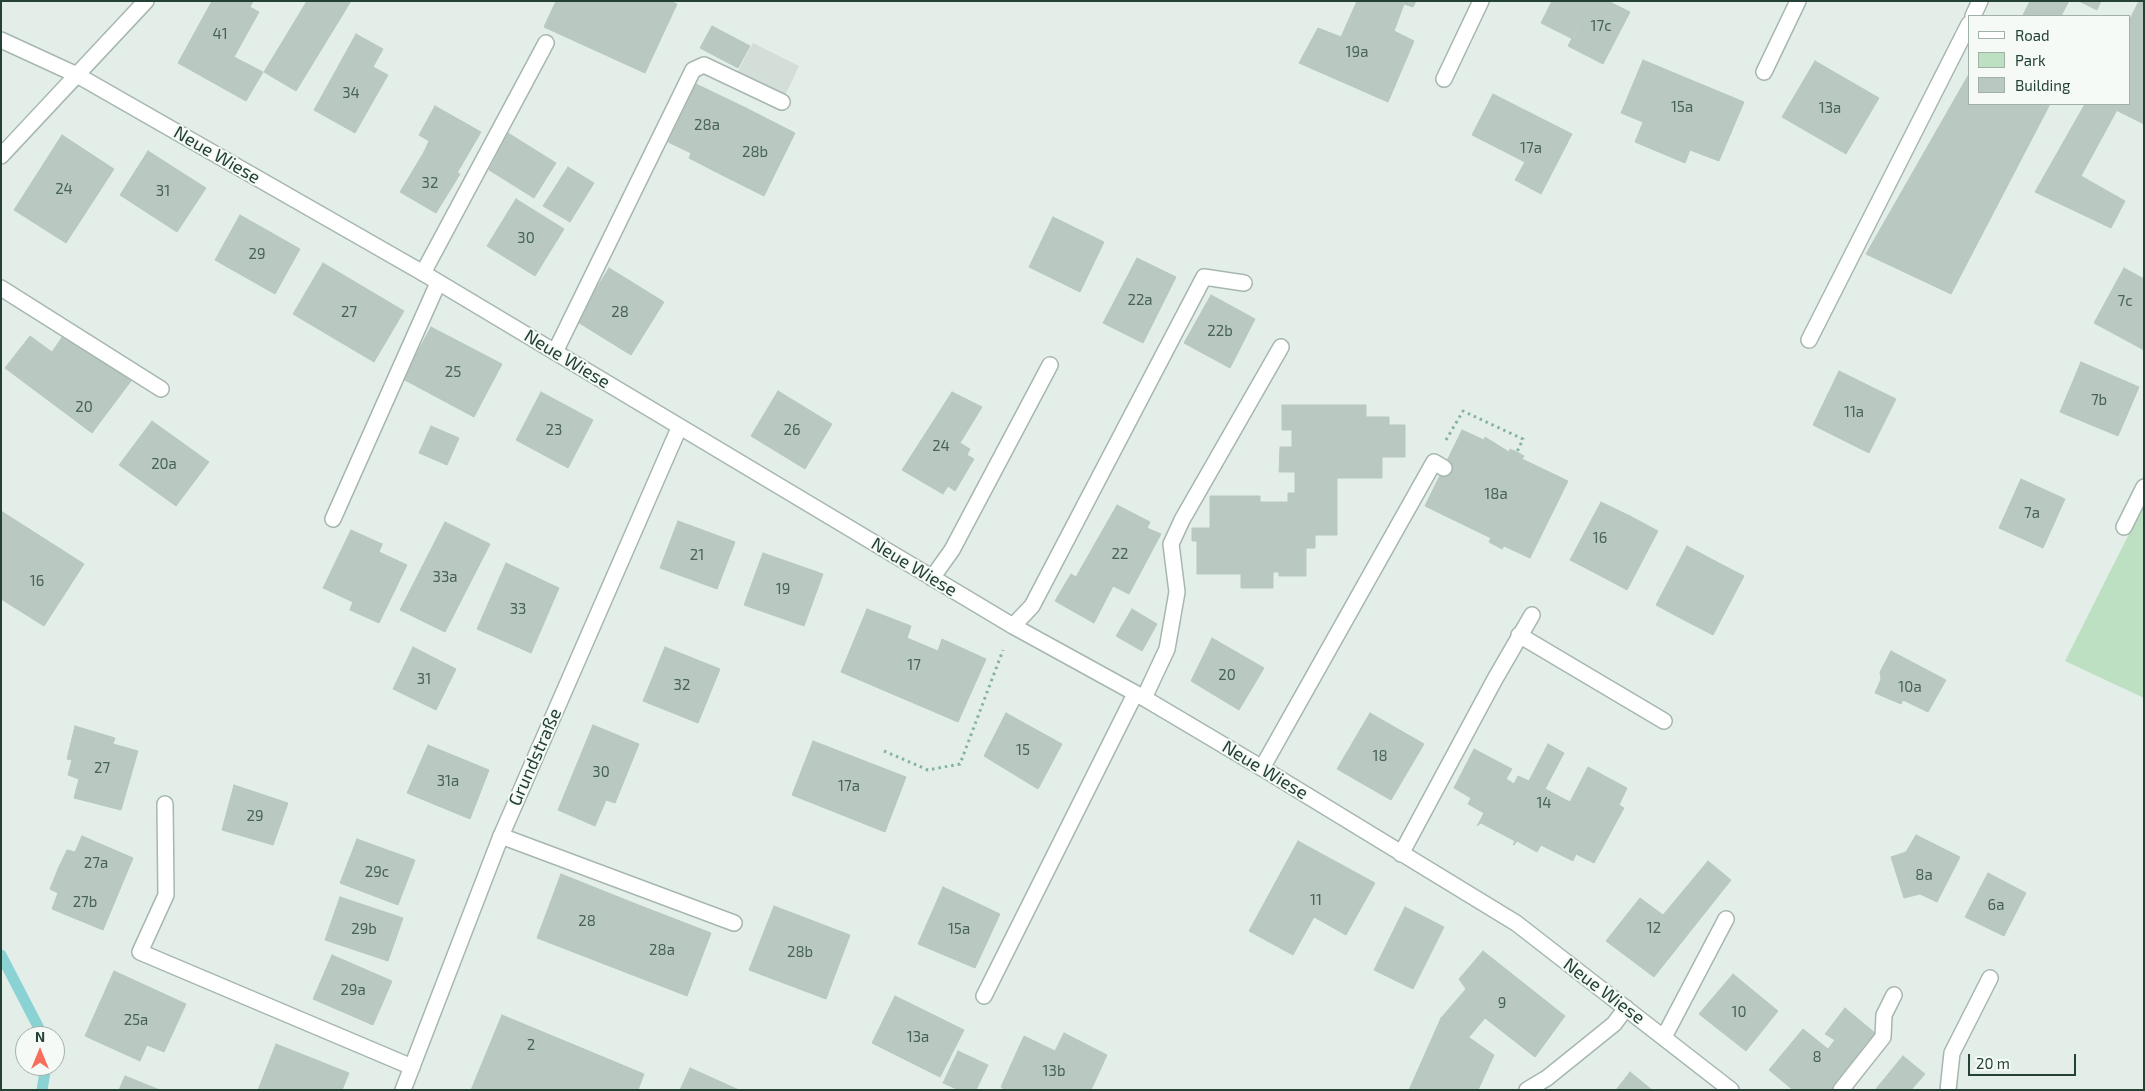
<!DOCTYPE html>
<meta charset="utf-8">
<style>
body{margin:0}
#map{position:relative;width:2145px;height:1091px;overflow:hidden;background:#e4eee9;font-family:"Exo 2",sans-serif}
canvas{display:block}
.frame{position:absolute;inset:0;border:2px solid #234135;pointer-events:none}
.legend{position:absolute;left:1968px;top:15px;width:162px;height:90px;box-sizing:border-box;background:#f5faf7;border:1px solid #a1b0a9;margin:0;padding:6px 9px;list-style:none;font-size:15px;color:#234135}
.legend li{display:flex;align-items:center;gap:10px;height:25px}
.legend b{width:25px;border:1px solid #a1b0a9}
.north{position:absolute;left:15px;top:1026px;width:50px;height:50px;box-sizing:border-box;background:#f5faf7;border:1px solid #a1b0a9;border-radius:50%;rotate:0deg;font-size:14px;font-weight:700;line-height:20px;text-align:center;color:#234135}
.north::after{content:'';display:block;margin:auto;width:18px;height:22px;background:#f76e5a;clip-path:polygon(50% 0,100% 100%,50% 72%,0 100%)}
.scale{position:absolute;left:1968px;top:1054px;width:108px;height:22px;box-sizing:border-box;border:2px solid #234135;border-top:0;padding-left:6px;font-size:15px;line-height:18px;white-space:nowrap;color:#234135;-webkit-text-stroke:4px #f5faf7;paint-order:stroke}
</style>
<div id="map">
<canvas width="2145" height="1091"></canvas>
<div class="frame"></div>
<ul class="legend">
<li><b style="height:6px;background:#fff"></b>Road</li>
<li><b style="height:14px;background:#bde0c2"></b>Park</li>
<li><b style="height:14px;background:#b9c9c1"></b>Building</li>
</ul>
<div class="north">N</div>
<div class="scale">20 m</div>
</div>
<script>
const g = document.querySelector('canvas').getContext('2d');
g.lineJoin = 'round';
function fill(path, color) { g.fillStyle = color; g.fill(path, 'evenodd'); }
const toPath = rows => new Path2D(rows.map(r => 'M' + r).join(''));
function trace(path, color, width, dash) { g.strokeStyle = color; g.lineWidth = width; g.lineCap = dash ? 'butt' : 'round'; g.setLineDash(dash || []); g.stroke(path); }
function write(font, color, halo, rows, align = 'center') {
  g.font = font + ' "Exo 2",sans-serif'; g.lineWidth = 4; g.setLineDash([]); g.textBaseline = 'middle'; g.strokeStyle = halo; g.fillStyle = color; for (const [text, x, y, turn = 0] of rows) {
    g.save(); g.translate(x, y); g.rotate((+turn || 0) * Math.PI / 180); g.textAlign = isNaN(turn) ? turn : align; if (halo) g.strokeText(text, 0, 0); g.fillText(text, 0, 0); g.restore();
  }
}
const built = toPath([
 [753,43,799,66,779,108,731,84]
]);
const green = toPath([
 [2144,504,2144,698,2065,661]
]);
const stream = toPath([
 [1,955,43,1036],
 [42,1090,46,1066]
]);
const building = toPath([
 [212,1,253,1,250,7,259,12,234,57,263,72,246,101,178,63,212,1],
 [307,1,351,1,296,91,264,72,307,1],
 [556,1,670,1,677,4,645,73,544,27,556,1],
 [1357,1,1416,1,1413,7,1404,4,1394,31,1414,41,1388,102,1299,63,1318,28,1341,37,1357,1],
 [1552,1,1592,1,1573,39,1541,23,1552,1],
 [1592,1,1608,1,1630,12,1603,64,1568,46,1592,1],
 [2030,1,2069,1,2061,16,2025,16,2023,15,2030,1],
 [2079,1,2101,1,2097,10,2079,1],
 [2139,1,2144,1,2144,124,2104,104,2129,104,2129,21,2139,1],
 [712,26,750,46,738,68,700,48,712,26],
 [356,34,383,49,373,67,388,75,355,133,314,110,356,34],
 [1643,60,1744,102,1719,161,1690,150,1685,163,1635,142,1643,122,1621,113,1643,60],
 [1815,61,1879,98,1846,154,1782,117,1815,61],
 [1969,74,1969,104,2050,104,1951,294,1866,254,1969,74],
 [696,84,746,108,714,171,689,158,691,153,668,142,696,84],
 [1493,94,1572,134,1541,194,1515,180,1525,162,1472,135,1493,94],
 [2085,104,2104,104,2117,110,2081,176,2125,201,2111,228,2035,192,2085,104],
 [435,106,481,132,457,173,424,152,429,141,419,135,435,106],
 [746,108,795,133,764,196,714,171,746,108],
 [508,133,556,163,534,198,489,170,508,133],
 [62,135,114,169,66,243,14,210,62,135],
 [148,151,206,188,177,232,120,195,148,151],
 [424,152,460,174,436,213,400,192,424,152],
 [568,167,594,183,570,222,543,206,568,167],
 [516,199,564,229,535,276,487,246,516,199],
 [240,215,300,249,275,294,215,260,240,215],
 [1053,217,1104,242,1080,292,1029,267,1053,217],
 [1137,258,1176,277,1143,343,1103,323,1137,258],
 [323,263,404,311,374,362,293,314,323,263],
 [609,268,664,302,631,355,576,321,609,268],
 [2124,268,2144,279,2144,350,2094,323,2124,268],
 [1211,295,1255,319,1230,368,1184,343,1211,295],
 [431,327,502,364,474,417,403,379,431,327],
 [65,333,131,381,92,433,5,368,30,336,52,352,65,333],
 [2081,362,2139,387,2118,436,2060,412,2081,362],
 [1839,371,1896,399,1869,453,1813,425,1839,371],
 [778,391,832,424,805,469,751,436,778,391],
 [541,392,593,420,568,468,516,440,541,392],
 [952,392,982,407,960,443,970,449,967,455,974,459,955,491,948,486,943,494,902,470,952,392],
 [1282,405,1366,405,1366,417,1389,417,1389,425,1405,425,1405,457,1382,457,1382,478,1337,478,1337,535,1315,535,1315,548,1306,548,1306,576,1279,576,1279,572,1273,572,1273,588,1241,588,1241,574,1197,574,1197,541,1192,541,1192,528,1210,528,1210,496,1260,496,1260,502,1288,502,1288,493,1295,493,1295,472,1279,472,1280,447,1292,447,1292,430,1282,430,1282,405],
 [152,421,209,462,176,506,119,465,152,421],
 [431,426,459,438,447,465,419,453,431,426],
 [1462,430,1484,440,1485,437,1509,452,1510,449,1517,452,1524,456,1522,459,1568,481,1530,558,1504,546,1502,549,1489,542,1491,538,1425,506,1462,430],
 [2021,479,2065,499,2043,548,1999,528,2021,479],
 [1601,502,1630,516,1599,575,1570,560,1601,502],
 [1117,505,1150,522,1147,528,1161,534,1129,594,1113,586,1094,623,1055,601,1071,574,1076,577,1117,505],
 [1,511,84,564,44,626,1,599,1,511],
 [1630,516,1658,531,1627,590,1599,575,1630,516],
 [678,521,735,542,717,589,660,568,678,521],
 [445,522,490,544,445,632,400,610,445,522],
 [351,530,382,544,350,610,353,602,323,588,351,530],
 [382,544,379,552,407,565,379,623,350,610,382,544],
 [1687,546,1715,561,1684,620,1656,605,1687,546],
 [763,553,823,574,804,626,744,605,763,553],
 [1715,561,1744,576,1713,635,1684,620,1715,561],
 [506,563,559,588,531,653,477,629,506,563],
 [867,609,911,626,907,638,938,651,942,639,986,659,958,722,841,672,867,609],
 [1132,609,1157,624,1142,651,1116,636,1132,609],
 [1212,638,1264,668,1239,710,1191,681,1212,638],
 [413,647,456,669,436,710,393,689,413,647],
 [665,647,720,669,698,723,643,701,665,647],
 [1891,651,1946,680,1928,712,1903,700,1901,704,1875,693,1881,679,1880,672,1891,651],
 [1006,713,1062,744,1038,789,984,756,1006,713],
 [1370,713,1424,744,1391,800,1337,769,1370,713],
 [593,725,639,744,615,803,606,800,595,826,558,810,593,725],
 [75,726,115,738,113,744,138,751,121,810,74,798,79,779,68,775,72,760,67,759,75,726],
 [813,741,906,777,885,832,792,795,813,741],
 [1548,744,1564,753,1545,789,1570,802,1588,767,1627,788,1619,805,1624,808,1594,863,1576,854,1573,861,1541,845,1537,852,1517,841,1514,845,1513,845,1515,841,1481,823,1477,826,1484,813,1468,804,1471,798,1454,788,1474,749,1512,769,1506,779,1514,784,1518,776,1529,781,1548,744],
 [428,745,489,770,470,819,407,793,428,745],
 [234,785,288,803,273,845,222,830,234,785],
 [1916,835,1960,857,1937,902,1920,894,1904,898,1891,857,1906,852,1916,835],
 [82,836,133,858,118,894,58,869,67,850,75,852,82,836],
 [357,839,415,860,398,905,340,883,357,839],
 [1298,841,1375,883,1346,935,1314,917,1293,955,1249,931,1298,841],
 [1708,861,1731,880,1654,977,1606,941,1640,898,1663,915,1708,861],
 [58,869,118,894,103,930,52,909,58,893,50,889,58,869],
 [1988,873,2026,893,2004,936,1965,917,1988,873],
 [561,874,636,904,612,967,537,938,561,874],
 [943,887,1000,914,975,968,918,944,943,887],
 [340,897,403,918,388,961,325,940,340,897],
 [636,904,711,933,687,996,612,967,636,904],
 [774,906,850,935,826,999,749,970,774,906],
 [1405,907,1444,927,1413,989,1374,970,1405,907],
 [1483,951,1565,1016,1535,1057,1485,1018,1469,1037,1441,1018,1466,989,1459,979,1483,951],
 [332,955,392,981,373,1025,313,999,332,955],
 [114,971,186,1004,164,1052,147,1045,140,1061,85,1036,114,971],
 [1733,974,1778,1011,1746,1051,1699,1014,1733,974],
 [895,996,964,1030,940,1077,872,1043,895,996],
 [1845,1008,1875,1033,1831,1090,1793,1090,1769,1070,1803,1029,1828,1049,1835,1040,1825,1034,1845,1008],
 [502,1015,644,1074,638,1090,471,1090,502,1015],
 [1441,1018,1494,1055,1478,1090,1409,1090,1441,1018],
 [1064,1033,1107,1055,1091,1090,1006,1090,1001,1087,1024,1036,1055,1051,1064,1033],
 [276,1044,349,1073,342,1090,258,1090,276,1044],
 [958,1051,988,1065,976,1090,959,1090,943,1083,958,1051],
 [1903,1056,1925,1074,1911,1090,1875,1090,1903,1056],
 [690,1068,739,1090,680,1090,690,1068],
 [1630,1072,1652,1090,1616,1090,1630,1072],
 [125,1076,160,1090,119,1090,125,1076]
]);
const path = toPath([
 [1446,440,1463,411,1523,439,1517,452],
 [884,751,928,770,960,764,1003,650]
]);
const lane = toPath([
 [1973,16,1980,1],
 [1764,72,1798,1],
 [1444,79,1481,1],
 [423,273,546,43],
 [1,288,161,389],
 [1809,340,1969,24],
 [555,352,693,70,704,65,782,102],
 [333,519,438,283],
 [2124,527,2144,487],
 [932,578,952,550,1050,365],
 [1013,626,1032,606,1204,277,1244,283],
 [1519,635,1664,721],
 [1144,698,1167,649,1177,592,1171,544,1182,520,1281,347],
 [1262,768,1434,462,1444,468],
 [165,804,166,895,140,952,412,1067],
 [501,836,734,923],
 [1401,854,1495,679,1532,615],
 [984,996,1135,694],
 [1664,1037,1726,919],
 [1527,1090,1547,1078,1614,1024,1626,1008],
 [1841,1090,1883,1037,1884,1015,1894,995],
 [1948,1090,1952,1053,1990,978]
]);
const street = toPath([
 [1,40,77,75,423,273,1013,626,1144,698,1262,768,1516,923,1731,1090],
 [1,156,146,1],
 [403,1090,501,836,679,428]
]);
const numberNames = [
 ["17c",1601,26],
 ["41",220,34],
 ["19a",1357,52],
 ["34",351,93],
 ["15a",1682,107],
 ["13a",1830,108],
 ["28a",707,125],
 ["17a",1531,148],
 ["28b",755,152],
 ["32",430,183],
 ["24",64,189],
 ["31",163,191],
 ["30",526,238],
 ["29",257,254],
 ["22a",1140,300],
 ["7c",2125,301],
 ["27",349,312],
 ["28",620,312],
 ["22b",1220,331],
 ["25",453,372],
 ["7b",2099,400],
 ["20",84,407],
 ["11a",1854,412],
 ["23",554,430],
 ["26",792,430],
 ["24",941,446],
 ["20a",164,464],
 ["18a",1496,494],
 ["7a",2032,513],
 ["16",1600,538],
 ["22",1120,554],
 ["21",697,555],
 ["33a",445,577],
 ["16",37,581],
 ["19",783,589],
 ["33",518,609],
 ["17",914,665],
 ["20",1227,675],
 ["31",424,679],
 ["32",682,685],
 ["10a",1910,687],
 ["15",1023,750],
 ["18",1380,756],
 ["27",102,768],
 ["30",601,772],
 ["31a",448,781],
 ["17a",849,786],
 ["14",1544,803],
 ["29",255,816],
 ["27a",96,863],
 ["29c",377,872],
 ["8a",1924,875],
 ["11",1316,900],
 ["27b",85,902],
 ["6a",1996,905],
 ["28",587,921],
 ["12",1654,928],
 ["29b",364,929],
 ["15a",959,929],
 ["28a",662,950],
 ["28b",800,952],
 ["29a",353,990],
 ["9",1502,1003],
 ["10",1739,1012],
 ["25a",136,1020],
 ["13a",918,1037],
 ["2",531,1045],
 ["8",1817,1057],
 ["13b",1054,1071]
];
const streetNames = [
 ["Neue Wiese",217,155,30],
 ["Neue Wiese",567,359,31],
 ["Neue Wiese",914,567,31],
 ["Grundstraße",535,757,-66],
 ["Neue Wiese",1265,770,31],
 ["Neue Wiese",1604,991,37]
];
fill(built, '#d2ded7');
fill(green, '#bde0c2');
trace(stream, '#8bd2d5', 11);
fill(building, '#b9c9c1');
trace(building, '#b6c8bf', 1);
trace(lane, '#a6b7af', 18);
trace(street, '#a6b7af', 18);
trace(path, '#84b39f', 3, [2.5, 4]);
trace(lane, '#fff', 15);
trace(street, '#fff', 15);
write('15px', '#486358', null, numberNames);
write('18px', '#234135', '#f5faf7', streetNames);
</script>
